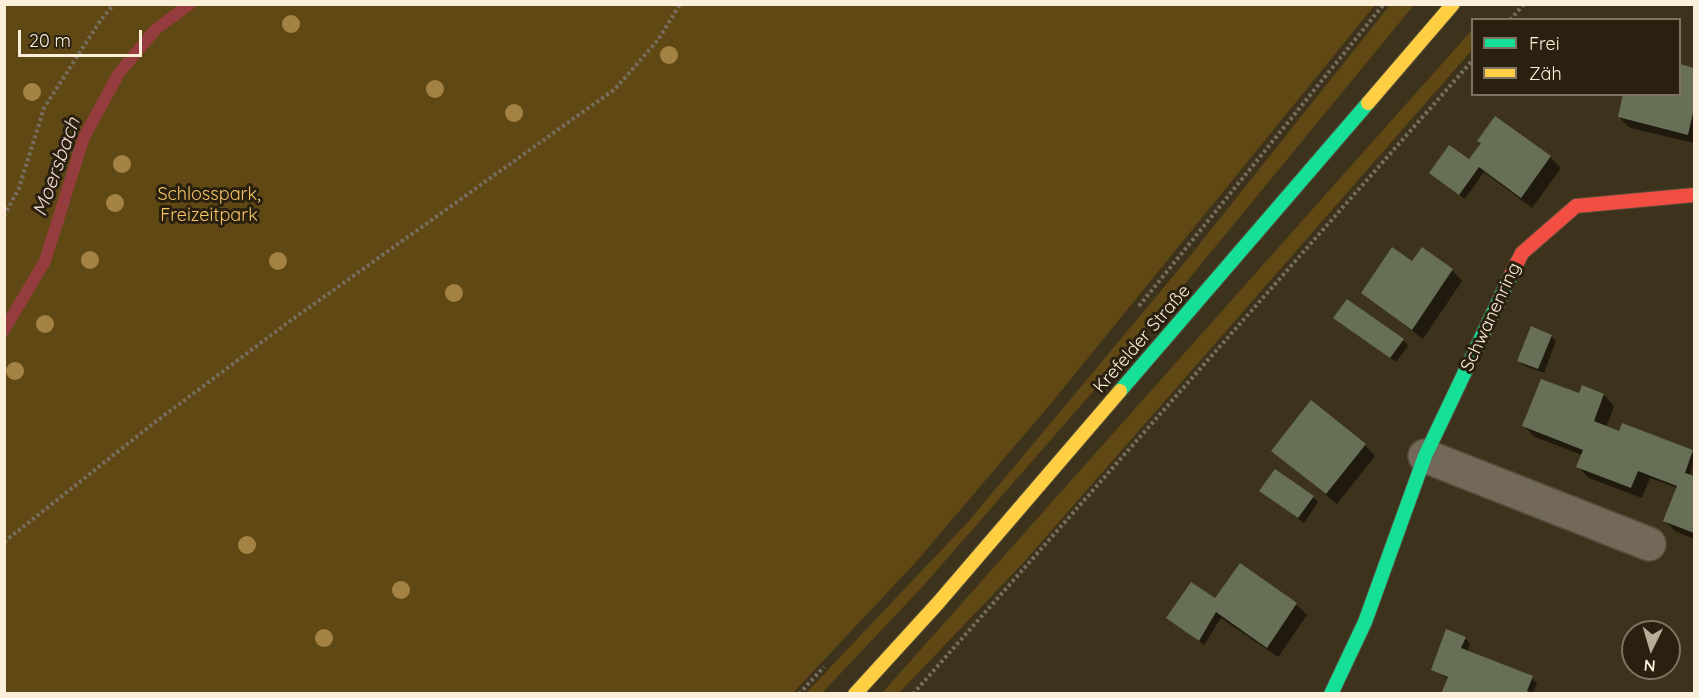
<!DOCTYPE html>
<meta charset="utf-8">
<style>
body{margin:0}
#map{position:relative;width:1699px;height:698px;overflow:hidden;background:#3d321b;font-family:Quicksand,sans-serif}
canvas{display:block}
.frame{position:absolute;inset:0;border:6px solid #fbefd9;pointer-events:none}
.legend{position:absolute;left:1471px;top:18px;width:210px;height:78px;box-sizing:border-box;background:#292010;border:2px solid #7d7360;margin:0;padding:8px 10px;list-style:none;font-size:18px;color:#fbefd9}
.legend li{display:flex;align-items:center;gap:12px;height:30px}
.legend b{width:30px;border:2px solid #7d7360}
.north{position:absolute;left:1621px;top:620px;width:60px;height:60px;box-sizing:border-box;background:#292010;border:2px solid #7d7360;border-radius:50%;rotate:185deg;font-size:16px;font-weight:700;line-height:24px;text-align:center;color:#fbefd9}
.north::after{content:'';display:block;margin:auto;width:21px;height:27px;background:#b8ad96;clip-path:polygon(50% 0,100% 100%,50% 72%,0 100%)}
.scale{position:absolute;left:18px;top:30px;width:124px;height:27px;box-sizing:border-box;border:3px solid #fbefd9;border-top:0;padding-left:8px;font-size:18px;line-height:21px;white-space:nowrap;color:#fbefd9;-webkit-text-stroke:4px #292010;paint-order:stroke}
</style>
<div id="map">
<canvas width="1699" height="698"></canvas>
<div class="frame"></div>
<ul class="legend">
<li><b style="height:8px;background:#16e098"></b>Frei</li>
<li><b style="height:8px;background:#ffcf43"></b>Zäh</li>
</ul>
<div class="north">N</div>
<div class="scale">20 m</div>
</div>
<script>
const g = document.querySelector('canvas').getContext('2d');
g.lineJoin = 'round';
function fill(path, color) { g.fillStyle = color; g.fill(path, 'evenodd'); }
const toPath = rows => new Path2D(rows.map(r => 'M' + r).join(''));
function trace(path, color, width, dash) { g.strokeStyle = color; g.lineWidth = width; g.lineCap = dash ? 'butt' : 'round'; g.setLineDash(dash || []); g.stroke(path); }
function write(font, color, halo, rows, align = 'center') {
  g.font = font + ' Quicksand,sans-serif'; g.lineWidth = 6; g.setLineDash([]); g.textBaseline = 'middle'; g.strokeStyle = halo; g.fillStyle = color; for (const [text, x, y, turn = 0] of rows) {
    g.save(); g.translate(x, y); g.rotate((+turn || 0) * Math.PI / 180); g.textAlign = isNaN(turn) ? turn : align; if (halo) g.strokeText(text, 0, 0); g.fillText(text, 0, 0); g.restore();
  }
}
const green = toPath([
 [4,5,5,4,1375,5,1053,401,916,562,792,694,5,693],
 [1390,5,1414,5,1151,325,924,585,822,693,806,693,967,523,1190,256],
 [1472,30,1472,50,1024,562,899,693,882,693]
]);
const shadow = toPath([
 [1680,66,1694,70,1694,143,1630,128,1619,117,1680,94],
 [1550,157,1561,168,1532,208,1484,172,1465,199,1434,176,1475,166],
 [1413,263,1452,270,1462,281,1423,339,1363,293],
 [1341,323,1403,340,1408,346,1396,362],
 [1551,336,1556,341,1544,373,1525,366,1519,361],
 [1580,395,1604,395,1614,406,1606,428,1694,454,1690,476,1694,478,1694,539,1675,531,1665,521,1677,488,1650,478,1642,498,1589,478,1578,467,1582,455,1535,437,1524,426],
 [1365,445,1375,456,1337,504,1273,451],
 [1261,491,1313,497,1318,502,1304,523],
 [1241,565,1296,604,1307,615,1278,657,1221,618,1204,645,1168,618,1214,600],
 [1465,638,1470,644,1467,652,1532,678,1537,683,1533,694,1443,694,1449,679,1432,670]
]);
const stream = toPath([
 [4,330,45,261,84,137,119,73,156,29,190,4]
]);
const building = toPath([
 [1680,64,1694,68,1694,108,1688,135,1618,117,1623,94,1680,94],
 [1495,116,1551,156,1521,198,1479,167,1459,195,1429,173,1449,145,1469,159,1481,143,1477,141],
 [1392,247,1412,261,1422,247,1453,269,1412,330,1361,293],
 [1347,299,1404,339,1390,358,1333,318],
 [1531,326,1552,335,1538,369,1517,361],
 [1541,379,1579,393,1582,385,1604,394,1594,421,1619,431,1622,423,1693,450,1685,473,1694,476,1694,533,1663,521,1677,486,1638,471,1631,488,1576,467,1583,450,1522,426],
 [1311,400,1366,444,1326,494,1271,451],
 [1275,469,1314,496,1298,518,1259,491],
 [1240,563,1297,603,1267,648,1216,612,1199,641,1166,618,1191,582,1215,598],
 [1446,629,1466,637,1461,648,1533,676,1527,691,1534,694,1441,694,1448,677,1431,670]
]);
const path = toPath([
 [1510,20,1524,4],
 [4,216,19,188,44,108,100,21,114,4],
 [1139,306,1384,4],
 [4,542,154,423,286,324,615,89,658,40,680,4],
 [799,694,824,667],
 [913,694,1472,61]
]);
const street = toPath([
 [1425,456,1649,544]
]);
const fast = toPath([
 [1120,391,1368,103],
 [1331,694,1365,622,1425,456,1511,275]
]);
const slow = toPath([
 [1368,103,1453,4],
 [855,694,938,603,1120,391]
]);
const jam = toPath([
 [1511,275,1522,253,1576,206,1694,195]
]);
const trees = [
 [291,24],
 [669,55],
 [435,89],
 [32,92],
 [514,113],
 [122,164],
 [115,203],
 [90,260],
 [278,261],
 [454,293],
 [45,324],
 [15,371],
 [247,545],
 [401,590],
 [324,638]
];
const parkNames = [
 ["Schlosspark,",209,195],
 ["Freizeitpark",209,216]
];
const streetNames = [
 ["Schwanenring",1491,317,-65],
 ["Krefelder Straße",1142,339,-49]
];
const waterNames = [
 ["Moersbach",57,167,-70]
];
fill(green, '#604814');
fill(shadow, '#0007');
trace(stream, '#953d3e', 12);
fill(building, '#676f56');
trace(street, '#554d3c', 36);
trace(fast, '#554d3c', 16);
trace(slow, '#554d3c', 16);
trace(jam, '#554d3c', 16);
trace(path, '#776e60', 4, [3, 3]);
trace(street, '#736959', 33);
trace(fast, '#16e098', 14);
trace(slow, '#ffcf43', 14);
trace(jam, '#f24e42', 14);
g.fillStyle = '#a38244';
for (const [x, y] of trees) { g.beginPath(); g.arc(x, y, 9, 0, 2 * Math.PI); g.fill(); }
write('18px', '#f7c466', '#292010', parkNames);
write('18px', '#fbefd9', '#292010', streetNames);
write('italic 20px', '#f3d7d5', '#292010', waterNames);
</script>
